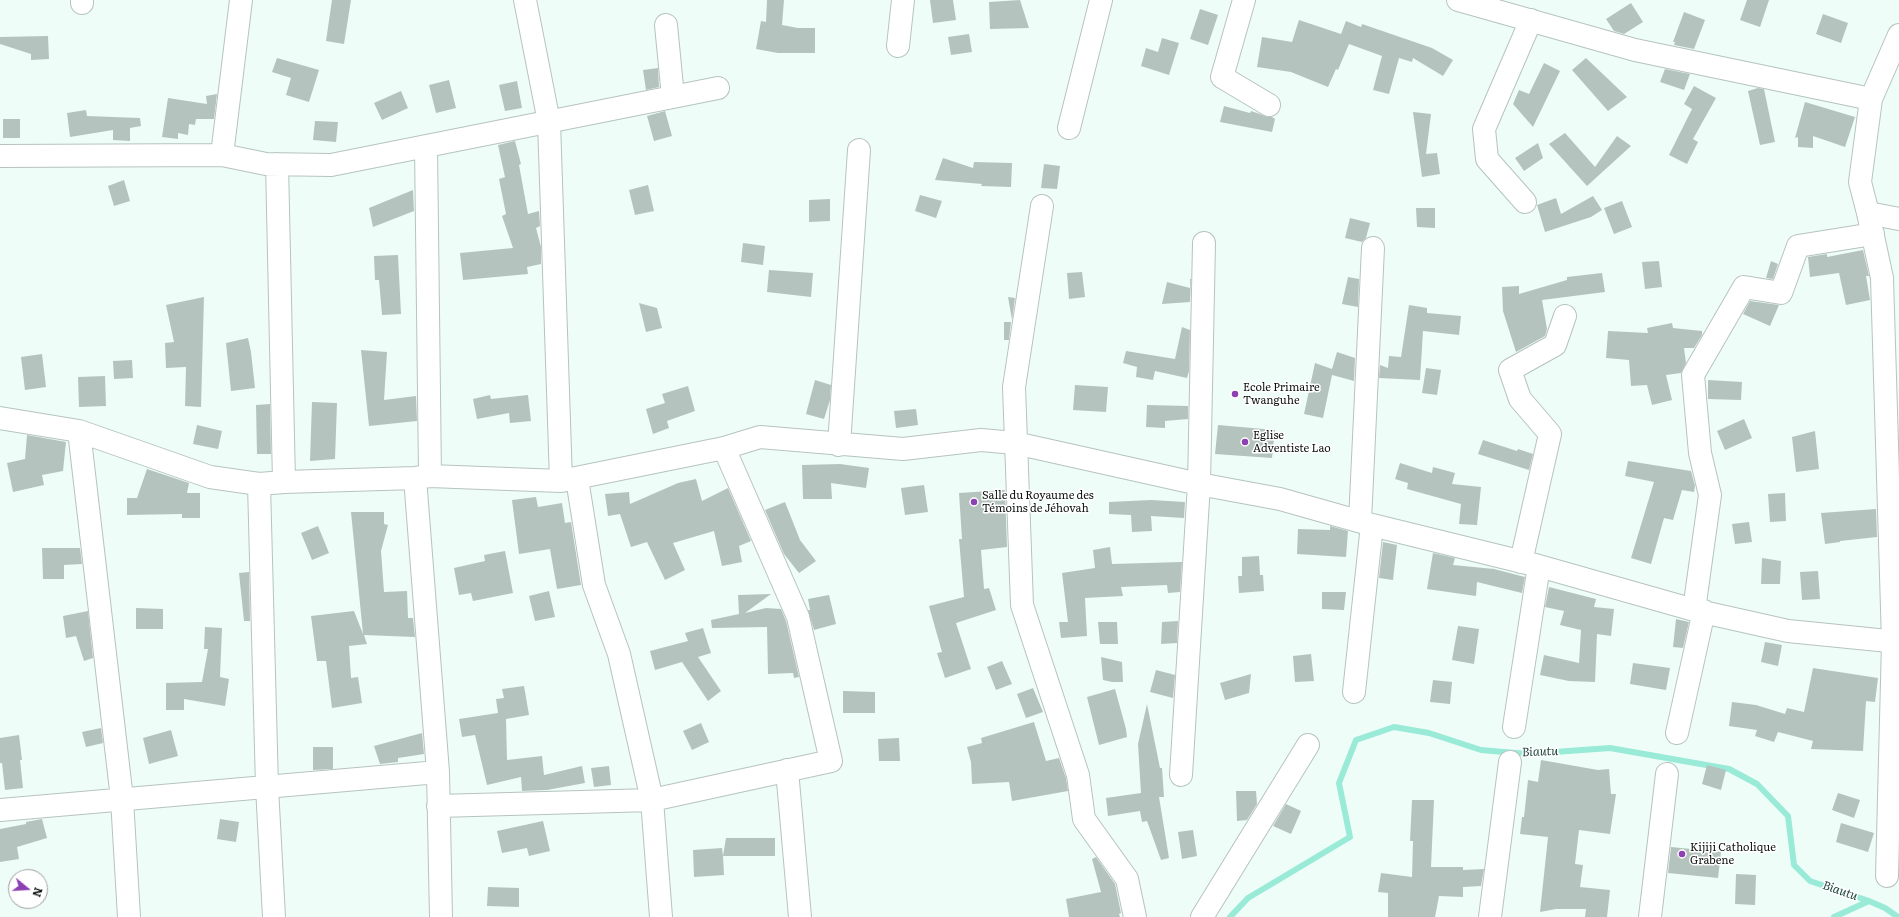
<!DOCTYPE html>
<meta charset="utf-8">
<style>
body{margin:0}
#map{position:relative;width:1899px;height:917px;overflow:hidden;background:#effdf9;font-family:Literata,serif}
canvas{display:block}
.north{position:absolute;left:8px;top:869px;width:40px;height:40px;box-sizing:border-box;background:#fff;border:1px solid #9ea09f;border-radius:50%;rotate:108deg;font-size:11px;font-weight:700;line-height:16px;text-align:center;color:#0c110f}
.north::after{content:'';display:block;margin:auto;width:14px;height:18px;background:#8c40b2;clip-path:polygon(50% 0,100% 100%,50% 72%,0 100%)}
</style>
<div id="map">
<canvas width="1899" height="917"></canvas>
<div class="north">N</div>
</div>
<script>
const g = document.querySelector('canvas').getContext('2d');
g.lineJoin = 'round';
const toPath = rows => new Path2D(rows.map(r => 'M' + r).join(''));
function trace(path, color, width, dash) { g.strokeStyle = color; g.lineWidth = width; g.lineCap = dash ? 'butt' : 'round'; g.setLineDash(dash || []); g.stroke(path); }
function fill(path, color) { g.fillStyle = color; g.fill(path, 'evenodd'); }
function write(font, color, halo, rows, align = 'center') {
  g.font = font + ' Literata,serif'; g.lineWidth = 3; g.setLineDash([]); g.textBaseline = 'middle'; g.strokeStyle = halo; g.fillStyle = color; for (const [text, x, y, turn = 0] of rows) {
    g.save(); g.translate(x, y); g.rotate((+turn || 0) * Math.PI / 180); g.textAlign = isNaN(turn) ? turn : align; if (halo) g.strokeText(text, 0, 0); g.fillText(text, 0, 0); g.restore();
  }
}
const stream = toPath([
 [1230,917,1248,898,1350,837,1339,783,1356,740,1394,727,1429,733,1481,750,1527,754,1610,748,1729,769,1757,784,1788,816,1794,865,1810,881,1869,901,1885,908,1898,917],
 [1834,917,1869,901]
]);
const building = toPath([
 [332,0,351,0,344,44,326,41],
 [767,0,784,0,782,25,798,28,815,28,815,53,778,53,756,49,761,21,766,22],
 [930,0,953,0,956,20,933,23],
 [1020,0,1029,28,990,29,989,2],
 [1747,0,1769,0,1760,27,1740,20],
 [1631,3,1643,22,1624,34,1614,31,1606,19],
 [1200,9,1218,15,1208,45,1190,39],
 [1684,12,1705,20,1694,49,1674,45,1675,42,1673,42],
 [1823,14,1848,23,1841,43,1816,34],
 [1299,20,1341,34,1346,21,1361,27,1362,24,1432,48,1453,60,1443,76,1413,58,1412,62,1399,58,1389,94,1373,90,1382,56,1349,44,1338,70,1336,69,1328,87,1291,72,1257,67,1262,37,1292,42],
 [969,34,972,52,951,55,948,37],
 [48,36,49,59,31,60,31,54,0,44,0,37],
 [1162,38,1179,43,1169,75,1141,66,1146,48,1158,52],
 [277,58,319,70,309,102,286,95,291,78,272,72],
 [1586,58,1627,97,1608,111,1572,70],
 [1544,63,1560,71,1533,127,1513,104,1519,90,1529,94],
 [658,68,659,87,646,90,643,70],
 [1665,69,1690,74,1684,90,1660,82],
 [449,80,456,108,436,113,429,85],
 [517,81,522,108,505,111,499,85],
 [1694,86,1716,98,1693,139,1698,142,1687,164,1669,155,1692,109,1684,104],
 [1758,88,1764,89,1775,142,1760,145,1748,91],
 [401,91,408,108,382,120,374,103],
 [217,94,214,119,196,119,195,125,189,124,188,135,178,133,178,139,162,137,168,98,207,104,206,96],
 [1805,102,1855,117,1845,147,1813,136,1813,148,1798,147,1798,137,1795,138],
 [1224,106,1250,113,1251,111,1257,113,1268,117,1272,117,1275,119,1272,132,1220,122],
 [86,110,87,116,140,118,141,126,130,128,130,141,113,140,113,130,70,137,67,113],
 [665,111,672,136,654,141,647,116],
 [1413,112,1431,114,1426,154,1437,153,1440,174,1422,177],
 [3,119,20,119,20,138,3,138],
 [315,121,338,122,336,142,313,140],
 [1565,133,1595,167,1617,136,1631,146,1587,186,1549,144],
 [515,141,521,164,519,165,528,214,539,211,540,226,536,228,541,247,541,264,527,267,528,274,463,280,460,253,513,248,502,216,506,214,499,179,505,177,498,145],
 [1538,143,1543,158,1524,171,1515,158],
 [943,158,973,168,974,162,1012,163,1011,187,981,186,982,184,935,180],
 [1044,164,1060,166,1057,189,1041,188],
 [124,180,130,201,114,206,108,186],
 [648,185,654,211,635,215,629,190],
 [413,190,414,211,373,227,369,208],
 [920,195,942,201,936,218,915,211],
 [1593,196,1602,210,1591,217,1545,232,1537,205,1556,198,1561,214],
 [830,199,830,221,809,222,809,200],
 [1622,201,1632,227,1614,234,1604,208],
 [1416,208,1435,208,1435,228,1417,227],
 [1350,218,1370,223,1366,238,1362,242,1345,238],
 [743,243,765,246,763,265,741,262],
 [1863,250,1869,276,1866,276,1870,300,1846,305,1839,273,1810,277,1808,257,1827,254,1827,257],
 [398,255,401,314,382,315,379,280,375,280,374,256],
 [1659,261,1662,287,1645,289,1642,262],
 [1771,261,1778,264,1773,279,1766,278],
 [769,270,813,273,811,297,767,292],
 [1082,272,1085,297,1069,299,1067,273],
 [1602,273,1605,292,1542,300,1547,329,1545,336,1516,352,1503,311,1502,287,1519,286,1519,294,1567,280,1567,277],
 [1348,277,1359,279,1358,307,1342,304],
 [1190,279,1191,279,1190,302,1162,304,1167,282,1190,288],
 [204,297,201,407,185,406,186,367,166,368,165,343,174,342,166,305],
 [1008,297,1015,298,1012,320],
 [1750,301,1779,305,1770,326,1743,314],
 [639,303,657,308,662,328,646,332],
 [1409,305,1427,308,1427,313,1461,316,1459,335,1423,331,1420,380,1379,378,1380,365,1388,368,1389,356,1401,357],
 [1004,322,1011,322,1009,340,1004,340],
 [1672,323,1673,328,1702,331,1702,335,1694,348,1684,348,1686,363,1681,373,1666,375,1672,400,1652,405,1647,385,1631,386,1629,360,1606,358,1608,331,1648,333,1647,328],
 [1182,327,1190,330,1189,371,1187,378,1155,371,1153,380,1136,377,1137,367,1123,363,1126,351,1175,359],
 [248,338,251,352,255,388,231,391,226,343],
 [361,350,387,352,384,400,416,396,417,421,369,426],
 [1337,352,1355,358,1354,381,1332,375,1323,418,1304,414,1315,363,1332,369],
 [42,354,46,387,25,390,21,357],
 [132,360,133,378,114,379,113,361],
 [1426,368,1441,370,1437,395,1422,393],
 [105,376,106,406,79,407,78,377],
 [815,380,831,385,830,400,824,419,806,414],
 [1708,380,1742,382,1741,400,1708,399],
 [1075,385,1108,387,1106,412,1073,410],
 [688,386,695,411,667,421,669,428,653,434,646,409,665,403,662,394],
 [490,395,491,399,528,395,531,421,510,423,509,413,477,419,473,399],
 [312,402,337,403,335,459,310,461],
 [270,404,271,454,257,454,256,405],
 [1147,405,1188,406,1188,419,1165,421,1165,428,1146,427],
 [916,409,918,425,896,428,894,411],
 [1744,419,1752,438,1725,450,1717,431],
 [197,425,222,431,218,449,193,444],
 [1218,425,1275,430,1272,458,1215,454],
 [1815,431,1819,469,1796,472,1792,437],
 [27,435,66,442,63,471,42,475,44,485,13,492,7,463,25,459],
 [1483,440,1517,451,1518,449,1533,454,1529,470,1478,454],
 [1628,461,1691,471,1695,486,1694,492,1682,490,1673,520,1664,518,1651,564,1631,558,1654,482,1625,476],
 [1400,463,1432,473,1433,467,1455,473,1452,484,1481,487,1477,525,1459,524,1461,504,1407,489,1408,483,1395,479],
 [840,464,869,468,866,488,831,483,832,499,803,499,802,465],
 [147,469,189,483,187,493,200,493,200,518,182,518,182,514,127,515,127,498,137,498],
 [696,479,702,501,728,488,751,541,739,546,742,562,722,566,714,531,673,543,685,570,665,580,647,542,631,547,620,514,608,516,605,494,629,492,630,504,678,483],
 [924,485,928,512,905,515,901,488],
 [1005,490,1007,547,981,550,984,589,989,588,996,610,956,623,971,669,945,678,937,653,942,652,929,606,964,597,959,539,962,539,959,493],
 [1785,493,1786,521,1770,522,1768,494],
 [536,497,538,507,562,503,565,523,571,522,581,585,557,589,550,549,519,554,512,500],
 [1151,500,1185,502,1184,518,1151,516,1152,531,1132,532,1131,515,1109,514,1109,502],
 [785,502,800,540,816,561,799,573,784,554,765,510],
 [1876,509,1877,537,1840,541,1840,542,1825,544,1821,513],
 [351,512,384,512,384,524,388,525,381,551,384,592,407,591,408,618,413,618,415,637,364,635,367,644,349,646,351,678,358,677,362,703,332,708,326,661,317,661,311,616,354,611,363,634],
 [1749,522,1752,542,1735,544,1732,524],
 [318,526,329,553,312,560,301,533],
 [1330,526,1348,531,1346,557,1297,554,1298,529,1330,530],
 [1383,542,1397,545,1393,580,1379,578],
 [1110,547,1112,564,1182,562,1180,592,1168,593,1167,585,1121,587,1123,596,1085,598,1087,636,1061,638,1059,622,1068,622,1062,573,1095,568,1093,550],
 [42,548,80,548,82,564,64,565,64,579,43,579],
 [505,551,513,593,473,601,471,593,459,595,454,568,485,561,484,555],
 [1433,553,1455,558,1453,565,1494,569,1525,577,1522,593,1477,582,1476,596,1427,589],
 [1259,556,1260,575,1263,575,1264,591,1239,593,1238,576,1242,576,1242,557],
 [1762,558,1781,561,1780,584,1761,584],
 [1818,571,1820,599,1802,600,1800,572],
 [249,572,250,621,244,621,239,573],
 [1549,587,1596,599,1594,607,1614,609,1611,636,1597,634,1595,682,1569,681,1540,675,1544,655,1579,663,1581,630,1560,625,1564,611,1545,607],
 [549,591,555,617,535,621,529,596],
 [1322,592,1346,592,1344,610,1322,609],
 [771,594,745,613,766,608,781,609,786,621,799,677,794,678,793,673,768,674,767,627,712,628,711,620,739,614,738,595],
 [829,595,836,624,814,630,808,610,810,610,808,599],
 [136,608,163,609,163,629,136,629],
 [88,611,93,658,84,661,76,636,66,638,63,616],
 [1676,619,1689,622,1683,648,1673,647],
 [1178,621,1177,643,1161,644,1162,622],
 [1098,622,1117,622,1118,644,1100,644],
 [1458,626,1479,629,1474,664,1452,660],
 [205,627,222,628,220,677,229,679,225,706,184,699,184,710,166,710,166,683,202,682,208,649,204,649],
 [703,628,711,653,698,657,721,691,708,701,682,662,655,670,650,651,688,641,685,633],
 [1765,642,1782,645,1778,666,1761,662],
 [1311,654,1314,681,1295,682,1293,656],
 [1101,657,1122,662,1123,682,1112,682,1103,680],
 [1002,661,1012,684,996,690,987,667],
 [1633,663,1670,668,1666,690,1630,684],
 [1813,668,1878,678,1875,702,1866,701,1863,751,1811,749,1813,741,1778,732,1774,742,1755,736,1757,730,1729,726,1732,702,1756,705,1785,714,1787,708,1804,712],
 [1156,670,1175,675,1173,698,1150,692],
 [1251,674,1249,693,1225,700,1220,683],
 [1433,680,1452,682,1450,704,1430,702],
 [524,686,529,715,506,719,507,760,542,756,544,775,582,766,585,783,547,790,522,791,521,777,487,785,475,735,462,737,459,719,498,713,496,699,504,698,502,689],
 [1033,688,1043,712,1026,718,1017,694],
 [1115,689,1126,729,1127,737,1099,745,1087,697],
 [843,691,875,692,875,713,843,713],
 [1147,704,1160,768,1162,768,1164,797,1159,797,1169,858,1161,860,1147,821,1142,822,1140,811,1108,816,1106,798,1141,793,1138,744],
 [1034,722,1046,761,1059,758,1066,778,1068,791,1012,801,1009,782,972,784,971,762,967,747,982,743,981,738],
 [701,723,709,742,692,750,683,731],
 [101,728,103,743,86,747,82,732],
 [171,730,178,756,149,764,143,738],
 [422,733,424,754,398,758,398,762,380,764,374,746],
 [19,735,22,760,20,760,23,788,5,790,2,763,0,763,0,738],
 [899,738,900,761,879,761,878,739],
 [313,747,333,747,333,769,313,770],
 [1541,760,1598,770,1609,769,1611,794,1616,794,1610,834,1579,830,1575,864,1583,865,1580,887,1610,890,1607,917,1585,917,1586,909,1556,909,1540,912,1548,837,1520,834,1522,817,1524,817,1528,780,1538,782],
 [1707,765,1726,770,1721,790,1702,784],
 [609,766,611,785,594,787,591,768],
 [1236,791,1256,791,1257,804,1247,820,1237,821],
 [1838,793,1860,800,1854,818,1832,810],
 [1412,800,1434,800,1431,867,1463,867,1463,870,1484,869,1481,886,1463,887,1463,897,1439,896,1435,917,1388,917,1388,893,1378,892,1381,873,1412,877,1413,841,1410,841],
 [1286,804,1301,811,1291,834,1273,826],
 [42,819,47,838,17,847,19,859,0,862,0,829,26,824,26,822],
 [220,819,239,822,236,842,217,839],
 [543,821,550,851,529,856,527,848,502,853,497,831],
 [1841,823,1874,833,1868,852,1836,842],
 [1193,830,1197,856,1182,859,1178,832],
 [726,838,775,838,775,856,723,856,724,875,694,877,693,850,722,848,723,856],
 [1671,847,1721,852,1718,878,1668,873],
 [1096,857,1115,884,1121,913,1119,914,1120,917,1069,917,1066,899,1101,892,1092,859],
 [1736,874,1756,875,1755,905,1735,904],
 [488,887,519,888,519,907,487,906]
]);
const minor = toPath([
 [525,0,549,122,561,481],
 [1244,0,1222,77,1269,105],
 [1458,0,1635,50,1871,99],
 [82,3,82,0],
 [666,25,673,97],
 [898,46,903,0],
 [1069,128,1101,0],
 [426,146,430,476],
 [222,155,241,0],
 [0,156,222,155,266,164,331,165,718,88],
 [277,164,284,482],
 [1525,202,1487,159,1484,129,1531,20],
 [1042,206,1014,387,1022,605,1078,775,1084,819,1127,879,1135,917],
 [1868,213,1899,219],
 [0,418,79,431,210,477,259,484,284,482,415,478,430,476,561,481,724,448,760,437,903,449,981,440,1015,443,1199,484,1280,499,1372,525,1539,566,1694,610,1788,631,1899,642],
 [79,431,122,799,129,917],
 [839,445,859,150],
 [415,478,438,772,441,917],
 [577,479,594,585,619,654,652,800,661,917],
 [259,484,267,787,274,917],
 [1360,521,1373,248],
 [1521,562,1550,434,1520,399,1510,370,1555,345,1565,316],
 [1694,610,1710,495,1700,453,1693,375,1744,287,1781,293,1798,246,1873,234],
 [1354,692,1372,525],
 [1514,727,1539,566],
 [1677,733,1704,611],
 [787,770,800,917],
 [1181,775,1199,484,1204,243],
 [438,806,652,800,831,761,798,617,724,448],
 [0,810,438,772],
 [1887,876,1893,642,1882,278,1868,213,1860,182,1871,99,1899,35],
 [1202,917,1308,745],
 [1490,917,1510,762],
 [1650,917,1667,774]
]);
const markers = [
 [1235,394,4,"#8c40b2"],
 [1245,442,4,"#8c40b2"],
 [974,502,4,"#8c40b2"],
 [1682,854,4,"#8c40b2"]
];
const poiNames = [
 ["Ecole Primaire",1243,388],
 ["Twanguhe",1243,401],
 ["Eglise",1253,436],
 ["Adventiste Lao",1253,449],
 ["Salle du Royaume des",982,496],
 ["Témoins de Jéhovah",982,509],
 ["Kijiji Catholique",1690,848],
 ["Grabene",1690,861]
];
const waterNames = [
 ["Biautu",1540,752,-2],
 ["Biautu",1840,891,19]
];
trace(stream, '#99ebd7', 6);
fill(building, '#b5c3bf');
trace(minor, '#b6c3c0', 24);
trace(minor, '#fff', 22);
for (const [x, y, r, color] of markers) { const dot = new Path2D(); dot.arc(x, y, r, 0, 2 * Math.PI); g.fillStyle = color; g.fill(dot); trace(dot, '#fff', 1.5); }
write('11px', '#0c110f', '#fff', poiNames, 'left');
write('italic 12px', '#1f453d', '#fff', waterNames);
</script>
